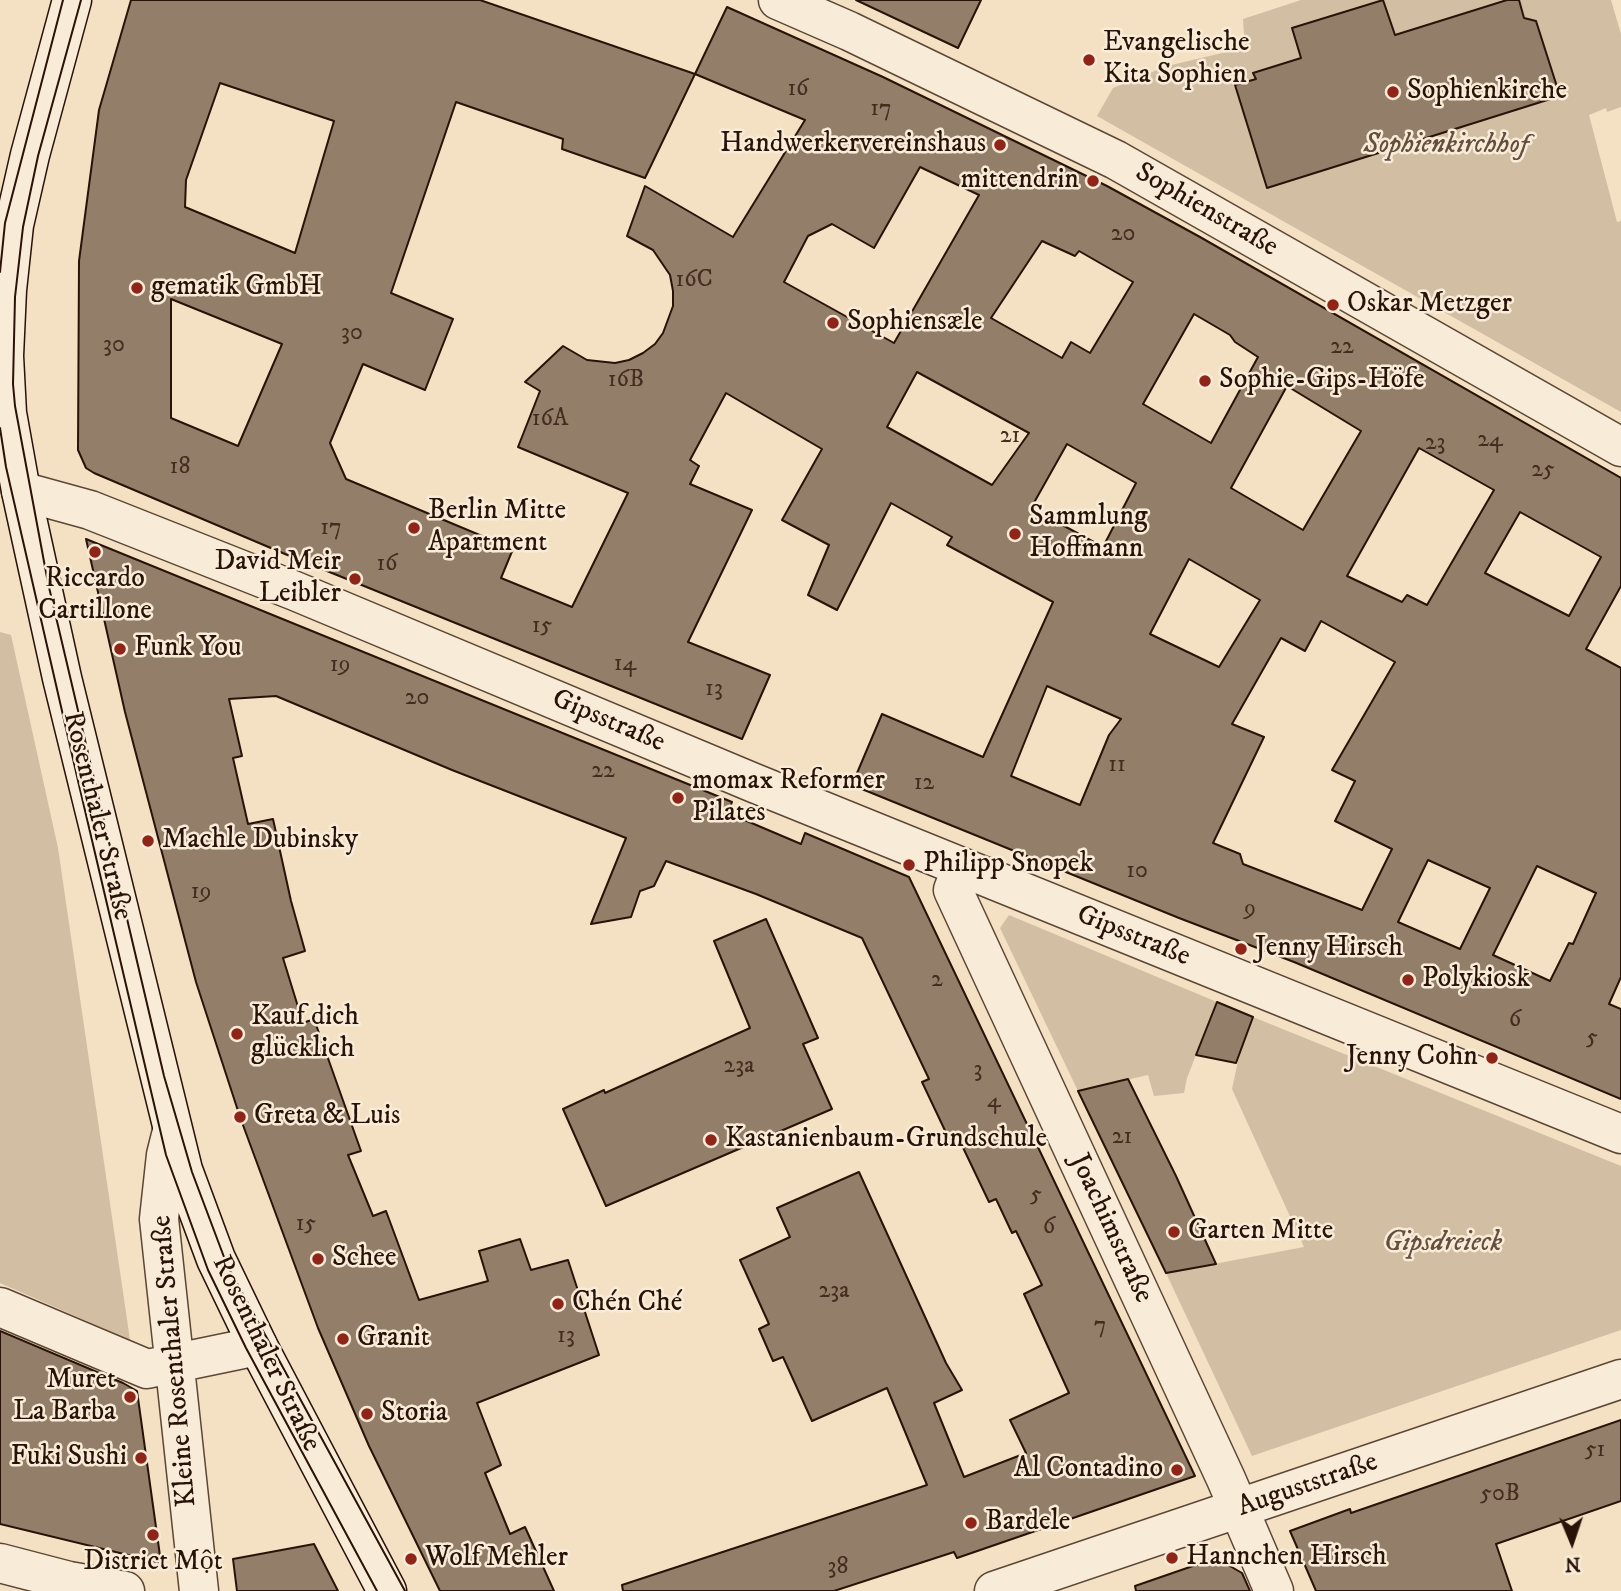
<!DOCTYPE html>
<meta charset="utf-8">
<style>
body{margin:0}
#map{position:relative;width:1621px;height:1591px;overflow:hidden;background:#f4e1c3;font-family:"IM FELL DW Pica",serif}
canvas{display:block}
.north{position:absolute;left:1537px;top:1507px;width:70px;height:70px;-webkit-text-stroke:5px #f8ecd8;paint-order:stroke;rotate:178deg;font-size:19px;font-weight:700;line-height:28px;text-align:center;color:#291207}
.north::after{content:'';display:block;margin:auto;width:24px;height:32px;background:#291207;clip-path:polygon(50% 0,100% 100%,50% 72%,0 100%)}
</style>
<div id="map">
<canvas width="1621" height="1591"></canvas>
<div class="north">N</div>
</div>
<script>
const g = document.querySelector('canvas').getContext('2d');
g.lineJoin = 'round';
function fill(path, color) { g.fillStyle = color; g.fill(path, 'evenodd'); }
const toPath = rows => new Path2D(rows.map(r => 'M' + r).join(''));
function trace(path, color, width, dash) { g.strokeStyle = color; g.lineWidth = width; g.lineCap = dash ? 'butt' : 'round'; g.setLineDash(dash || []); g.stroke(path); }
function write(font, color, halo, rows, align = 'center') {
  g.font = font + ' "IM FELL DW Pica",serif'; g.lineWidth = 5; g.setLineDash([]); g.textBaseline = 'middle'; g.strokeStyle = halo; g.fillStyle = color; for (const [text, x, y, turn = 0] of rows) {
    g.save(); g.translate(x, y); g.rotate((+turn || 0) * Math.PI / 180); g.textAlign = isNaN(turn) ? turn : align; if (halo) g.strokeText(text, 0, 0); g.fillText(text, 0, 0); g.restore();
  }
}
const green = toPath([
 [1301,0,1611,0,1621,34,1621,107,1607,112,1606,108,1589,115,1617,222,1621,221,1621,412,1097,116,1113,88,1167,66,1235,50,1244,34,1243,19],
 [0,632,11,635,58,848,130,1340,0,1283],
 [1009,915,1217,1002,1187,1078,1184,1093,1154,1096,1148,1075,1078,1091,1000,928],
 [1253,1017,1621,1166,1621,1330,1252,1456,1166,1273,1304,1247,1232,1089,1240,1052]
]);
const building = toPath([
 [131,0,480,0,695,74,727,7,883,77,1107,186,1200,237,1621,478,1621,586,1586,649,1621,668,1621,977,1609,1004,1621,1009,1621,1099,1294,962,1179,918,852,785,882,714,983,757,1053,602,947,545,952,537,891,503,837,610,808,595,829,545,782,520,822,449,726,393,690,460,699,466,690,484,752,510,688,642,770,675,742,739,285,554,94,473,86,468,78,450,79,261,99,110,131,0],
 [695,74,805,120,733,237,645,186,627,236,653,250,670,275,673,291,673,306,663,333,655,344,643,353,629,360,615,363,587,360,563,346,525,382,540,391,518,447,628,493,572,607,501,578,513,549,346,479,330,443,363,364,425,390,453,319,391,293,456,102,563,139,562,149,645,178,695,74],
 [220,83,334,121,295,253,185,207,186,180,220,83],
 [920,167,979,195,894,343,784,282,808,236,832,224,874,248,920,167],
 [1042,241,1075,256,1079,251,1133,282,1090,353,1071,342,1062,358,991,318,1042,241],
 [171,299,282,344,238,446,171,418,171,299],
 [1194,314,1230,335,1235,342,1258,357,1211,443,1143,404,1194,314],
 [917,372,1029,433,992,485,887,427,917,372],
 [1287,386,1361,431,1303,530,1231,488,1287,386],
 [1067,444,1136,483,1103,547,1031,508,1067,444],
 [1419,448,1494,490,1427,605,1407,595,1402,602,1347,576,1419,448],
 [1520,512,1601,557,1569,616,1485,573,1520,512],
 [1189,559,1260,600,1219,667,1150,634,1189,559],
 [1321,621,1395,662,1332,770,1355,781,1335,821,1392,849,1362,910,1243,864,1240,854,1213,843,1264,737,1232,724,1281,638,1305,651,1321,621],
 [1047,686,1121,719,1109,735,1080,805,1011,776,1047,686],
 [1428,860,1490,888,1460,949,1398,922,1428,860],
 [1537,866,1596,893,1573,944,1569,943,1550,981,1493,955,1537,866],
 [856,0,981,0,958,48,856,0],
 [1383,0,1395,35,1507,0,1519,0,1524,18,1536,21,1560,96,1267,188,1235,85,1256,79,1253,73,1301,58,1292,28,1383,0],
 [86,539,732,802,728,813,801,844,805,833,909,877,1195,1476,957,1558,954,1552,834,1591,623,1591,622,1585,927,1485,887,1388,812,1421,783,1357,773,1361,759,1329,769,1324,740,1260,790,1237,777,1208,859,1172,946,1363,962,1390,934,1403,964,1477,1026,1453,1010,1420,1069,1393,1024,1294,1042,1285,1016,1231,1012,1233,996,1199,989,1202,957,1135,949,1139,922,1082,929,1079,862,938,756,894,666,861,654,886,640,891,631,917,591,924,626,838,452,770,276,696,229,699,242,756,233,758,248,824,273,819,291,901,305,951,283,958,303,1023,314,1019,361,1151,348,1155,373,1216,386,1211,419,1300,488,1281,479,1251,520,1239,531,1270,568,1260,599,1355,477,1403,501,1465,485,1473,510,1534,525,1527,554,1591,440,1591,369,1446,318,1328,240,1117,196,982,125,712,86,539],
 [766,919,818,1038,803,1044,832,1109,606,1206,563,1109,604,1090,605,1093,750,1028,714,941,766,919],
 [1217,1002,1253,1017,1236,1063,1196,1055,1217,1002],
 [1128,1079,1176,1176,1216,1264,1166,1273,1078,1091,1128,1079],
 [0,1331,123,1383,137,1391,161,1563,0,1524,0,1331],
 [1621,1420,1621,1501,1496,1544,1512,1591,1316,1591,1290,1531,1350,1509,1351,1513,1621,1420],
 [314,1544,338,1591,237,1591,233,1559,314,1544],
 [1216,1558,1242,1573,1250,1591,1136,1591,1135,1586,1216,1558]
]);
const street = toPath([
 [778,0,849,31,1116,160,1621,447],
 [21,491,90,510,295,591,754,783,1621,1134],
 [962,867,953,890,1226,1479,1274,1591],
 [172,1131,166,1155,159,1219,199,1591],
 [0,1307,147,1369,258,1346],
 [0,1563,69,1581,125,1591],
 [994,1591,1621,1379]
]);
const secondary = toPath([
 [72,0,30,155,14,225,7,290,4,356,7,413,21,491,62,678,183,1170,216,1259,258,1346,387,1591]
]);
const tram = toPath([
 [81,0,38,156,23,227,15,297,13,384,15,406,48,583,164,1076,192,1172,227,1265,405,1591],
 [0,272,5,223,63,0],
 [0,428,6,467,79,785,166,1155,208,1270,246,1348,377,1591]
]);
const markers = [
 [1089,60,7,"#8f2418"],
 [1393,92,7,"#8f2418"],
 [1000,145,7,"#8f2418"],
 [1093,181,7,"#8f2418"],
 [137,288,7,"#8f2418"],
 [1333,305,7,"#8f2418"],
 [833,323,7,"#8f2418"],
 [1205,381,7,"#8f2418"],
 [414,528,7,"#8f2418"],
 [1015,534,7,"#8f2418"],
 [95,552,7,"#8f2418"],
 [355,579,7,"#8f2418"],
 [120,649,7,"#8f2418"],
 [678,798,7,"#8f2418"],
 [148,841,7,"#8f2418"],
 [909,865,7,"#8f2418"],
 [1241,949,7,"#8f2418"],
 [1408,980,7,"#8f2418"],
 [237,1034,7,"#8f2418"],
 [1492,1058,7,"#8f2418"],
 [240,1117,7,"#8f2418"],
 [711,1140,7,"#8f2418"],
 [1174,1232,7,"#8f2418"],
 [318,1259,7,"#8f2418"],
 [558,1304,7,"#8f2418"],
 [343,1339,7,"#8f2418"],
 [130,1397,7,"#8f2418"],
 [367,1414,7,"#8f2418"],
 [141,1458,7,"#8f2418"],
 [1177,1470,7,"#8f2418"],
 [971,1523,7,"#8f2418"],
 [153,1535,7,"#8f2418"],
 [1172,1558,7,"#8f2418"],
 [411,1559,7,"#8f2418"]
];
const numberNames = [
 ["16",798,90],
 ["17",881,110],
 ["20",1123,235],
 ["16C",694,281],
 ["30",352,334],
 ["30",114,346],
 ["22",1342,348],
 ["16B",626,381],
 ["16A",550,420],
 ["21",1010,437],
 ["24",1490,441],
 ["23",1435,444],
 ["18",180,468],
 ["25",1543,471],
 ["17",331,529],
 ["16",387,565],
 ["15",542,627],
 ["14",625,665],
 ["19",340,666],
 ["13",714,690],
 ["20",417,699],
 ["11",1117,766],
 ["22",603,772],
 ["12",924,784],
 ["10",1137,872],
 ["19",201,893],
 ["9",1250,910],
 ["2",937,981],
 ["6",1515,1021],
 ["5",1592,1039],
 ["23a",739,1067],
 ["3",978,1071],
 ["4",994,1102],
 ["21",1122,1138],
 ["5",1036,1196],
 ["15",306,1225],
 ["6",1049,1228],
 ["23a",834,1292],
 ["7",1100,1327],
 ["13",566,1337],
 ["51",1595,1451],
 ["50B",1500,1495],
 ["38",838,1568]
];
const poiNames = [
 ["Evangelische",1103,44],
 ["Kita Sophien",1103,76],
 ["Sophienkirche",1407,92],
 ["Handwerkervereinshaus",986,145,"right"],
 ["mittendrin",1079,181,"right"],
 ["gematik GmbH",151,288],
 ["Oskar Metzger",1347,305],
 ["Sophiensæle",847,323],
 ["Sophie-Gips-Höfe",1219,381],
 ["Berlin Mitte",428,512],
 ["Apartment",428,544],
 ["Sammlung",1029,518],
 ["Hoffmann",1029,550],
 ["David Meir",341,563,"right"],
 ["Leibler",341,595,"right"],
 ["Riccardo",95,580,"center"],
 ["Cartillone",95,612,"center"],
 ["Funk You",134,649],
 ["momax Reformer",692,782],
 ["Pilates",692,814],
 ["Machle Dubinsky",162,841],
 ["Philipp Snopek",923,865],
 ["Jenny Hirsch",1255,949],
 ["Polykiosk",1422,980],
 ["Kauf dich",251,1018],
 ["glücklich",251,1050],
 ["Jenny Cohn",1478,1058,"right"],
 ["Greta & Luis",254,1117],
 ["Kastanienbaum-Grundschule",725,1140],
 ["Garten Mitte",1188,1232],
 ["Schee",332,1259],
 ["Chén Ché",572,1304],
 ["Granit",357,1339],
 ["Muret",116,1381,"right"],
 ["La Barba",116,1413,"right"],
 ["Storia",381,1414],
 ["Fuki Sushi",127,1458,"right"],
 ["Al Contadino",1163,1470,"right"],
 ["Bardele",985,1523],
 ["Hannchen Hirsch",1186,1558],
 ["Wolf Mehler",425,1559],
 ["District Một",153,1563,"center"]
];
const parkNames = [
 ["Sophienkirchhof",1446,146],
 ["Gipsdreieck",1443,1244]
];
const streetNames = [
 ["Sophienstraße",1206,211,30],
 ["Gipsstraße",608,722,23],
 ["Rosenthaler Straße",96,816,76],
 ["Gipsstraße",1133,937,22],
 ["Joachimstraße",1110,1229,65],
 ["Rosenthaler Straße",265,1354,64],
 ["Kleine Rosenthaler Straße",176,1361,-95],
 ["Auguststraße",1308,1486,-19]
];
fill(green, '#d1bea3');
fill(building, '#937e69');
trace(building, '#291207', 2);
trace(street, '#5c4636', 41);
trace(secondary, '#291207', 41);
trace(street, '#f8ecd8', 38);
trace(secondary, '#f8ecd8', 38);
trace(tram, '#291207', 2);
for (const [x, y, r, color] of markers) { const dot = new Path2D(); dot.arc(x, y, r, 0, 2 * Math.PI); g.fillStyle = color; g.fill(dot); trace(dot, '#f8ecd8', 2.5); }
write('24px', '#442d20', null, numberNames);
write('28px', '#291207', '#f8ecd8', poiNames, 'left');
write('italic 28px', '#644e3e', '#f8ecd8', parkNames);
write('28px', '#291207', '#f8ecd8', streetNames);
</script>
